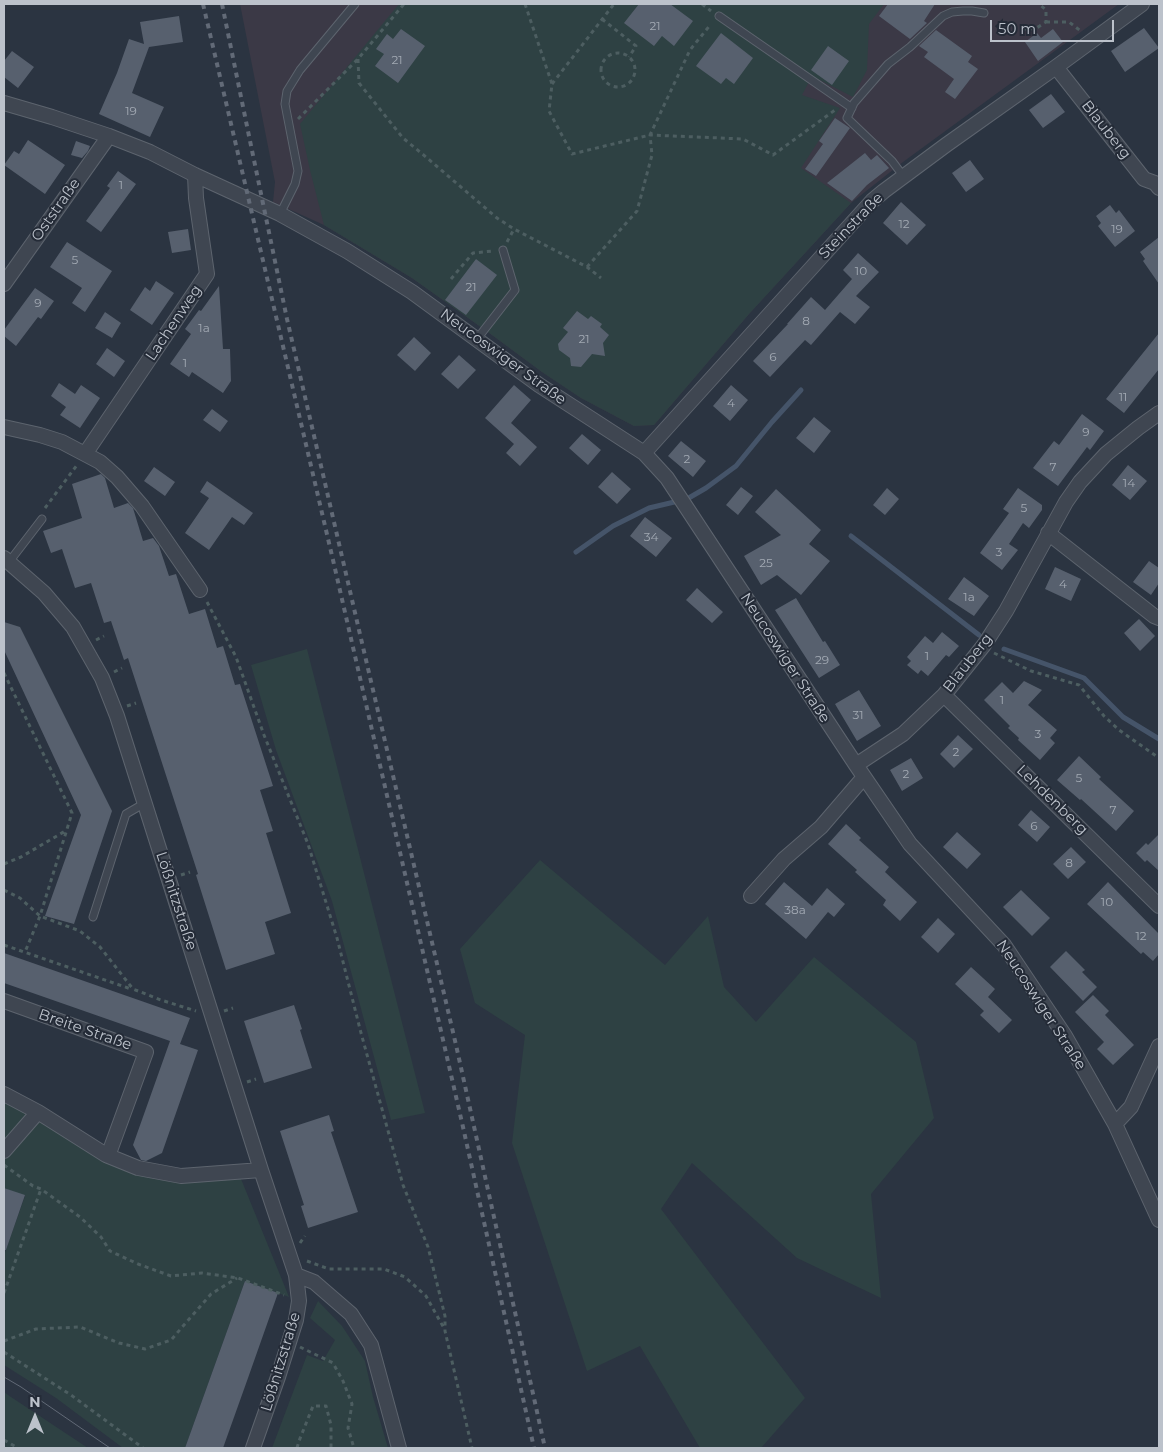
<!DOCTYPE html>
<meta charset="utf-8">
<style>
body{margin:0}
#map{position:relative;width:1163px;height:1452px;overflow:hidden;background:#2b3441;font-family:Montserrat,sans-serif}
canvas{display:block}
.frame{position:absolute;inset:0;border:5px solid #bcc2cb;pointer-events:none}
.north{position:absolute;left:10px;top:1392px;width:50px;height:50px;-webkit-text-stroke:4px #242b37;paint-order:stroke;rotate:0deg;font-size:14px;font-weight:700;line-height:20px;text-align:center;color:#bcc2cb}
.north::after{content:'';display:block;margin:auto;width:18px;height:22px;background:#bcc2cb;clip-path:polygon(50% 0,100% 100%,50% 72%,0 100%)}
.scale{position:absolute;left:990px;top:20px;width:124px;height:22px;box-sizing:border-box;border:2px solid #bcc2cb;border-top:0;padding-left:6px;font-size:15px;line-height:18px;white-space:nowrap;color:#bcc2cb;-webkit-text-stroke:4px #242b37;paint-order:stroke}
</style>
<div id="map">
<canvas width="1163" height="1452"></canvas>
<div class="frame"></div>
<div class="north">N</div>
<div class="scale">50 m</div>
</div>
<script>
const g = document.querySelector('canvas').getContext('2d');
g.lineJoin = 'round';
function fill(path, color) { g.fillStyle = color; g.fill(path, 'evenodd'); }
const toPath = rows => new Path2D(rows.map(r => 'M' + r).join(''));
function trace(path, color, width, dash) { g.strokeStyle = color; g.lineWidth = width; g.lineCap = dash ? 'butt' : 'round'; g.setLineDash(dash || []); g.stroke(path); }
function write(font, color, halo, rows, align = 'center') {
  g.font = font + ' Montserrat,sans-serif'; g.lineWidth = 4; g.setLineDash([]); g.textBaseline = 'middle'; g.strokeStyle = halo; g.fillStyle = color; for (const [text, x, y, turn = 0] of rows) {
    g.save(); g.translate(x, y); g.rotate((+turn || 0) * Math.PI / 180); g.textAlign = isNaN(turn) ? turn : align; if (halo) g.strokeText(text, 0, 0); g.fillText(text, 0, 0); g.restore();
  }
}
const medical = toPath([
 [240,4,1119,4,903,162,851,203,749,314,654,425,634,426,581,398,542,372,492,335,412,278,324,225,273,202,275,182]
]);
const green = toPath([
 [399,4,884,4,869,24,867,70,853,97,812,76,802,95,840,108,801,168,851,203,749,314,654,425,634,426,581,398,542,372,492,335,412,278,324,225,310,170,300,124],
 [307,649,425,1113,391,1120,332,901,276,750,251,665],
 [540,860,665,965,708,916,724,987,756,1022,814,957,916,1042,934,1118,871,1194,881,1298,797,1258,692,1163,661,1209,805,1398,761,1448,700,1448,640,1346,587,1371,512,1143,525,1035,475,1003,460,949],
 [4,1096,138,1170,239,1174,289,1297,245,1281,185,1448,123,1448,56,1398,4,1365,4,1255,25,1196,4,1188],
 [318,1301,342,1326,365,1361,373,1397,388,1448,272,1448,307,1355,323,1361,335,1340,310,1318],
 [4,1392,11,1397,88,1448,4,1448]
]);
const stream = toPath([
 [851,536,979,635],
 [576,552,613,526,649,508,687,499,706,488,736,466,772,422,801,390],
 [1004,649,1084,678,1123,717,1159,739]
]);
const building = toPath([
 [639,4,670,4,693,21,674,46,662,36,654,46,624,23],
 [888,4,935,4,924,21,927,23,910,39,879,16],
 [179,16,183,42,149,47,132,93,164,107,150,137,99,114,117,73,129,39,144,44,140,22],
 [1144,28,1159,48,1125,72,1111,51],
 [401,29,425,46,398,83,375,66,384,54,376,49,387,34,393,39],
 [1053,29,1063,42,1038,61,1025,42,1037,33,1041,38],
 [936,30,972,56,968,62,978,69,955,99,945,92,954,79,924,57,928,52,919,46],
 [721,33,753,58,734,84,726,78,721,84,696,66],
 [828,46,849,61,832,85,811,70],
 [12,51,34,67,18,88,4,77,4,61],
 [1051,94,1065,112,1043,128,1029,110],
 [835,118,850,128,816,176,805,169,823,144,819,141],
 [28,140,65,165,45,194,4,165,14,151,19,154],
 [76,141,90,146,88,151,82,158,71,155],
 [865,153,871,160,877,155,889,168,867,185,852,201,827,183],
 [970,160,984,179,966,192,952,173],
 [118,171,136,184,101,232,86,221,110,188,107,186],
 [901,202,926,225,907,245,883,223],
 [1110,205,1116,213,1119,210,1135,231,1115,247,1098,226,1101,223,1096,216],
 [188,229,191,250,172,253,168,232],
 [1159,237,1159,284,1143,261,1145,259,1140,252],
 [67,242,112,271,85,312,72,303,82,288,50,267],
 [858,253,879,272,856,296,870,307,855,324,840,312,811,345,805,340,770,377,753,361,788,324,787,324,811,297,825,310,852,279,843,270],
 [476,259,497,275,466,315,445,300],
 [156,281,174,293,152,325,130,310,145,287,150,291],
 [219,286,223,349,230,349,231,381,223,393,192,372,189,377,170,364,191,334,185,329,199,310,201,311],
 [35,288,54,301,41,319,38,317,16,346,4,336,4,330],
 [577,311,588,319,591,316,602,324,600,327,609,335,603,343,605,356,592,354,581,367,571,366,570,358,559,350,558,344,568,332,563,328],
 [105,312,121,323,112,338,95,328],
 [1159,333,1159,369,1124,413,1106,399],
 [414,337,431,353,415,371,397,355],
 [107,348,125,361,114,377,96,364],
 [459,355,476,370,458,389,441,374],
 [59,383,75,394,81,385,100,398,80,428,60,415,66,407,51,396],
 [514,385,531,400,511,423,537,447,520,466,506,453,514,444,485,418],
 [731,385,748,400,730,421,713,406],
 [212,409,228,421,220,432,203,420],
 [1082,414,1104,431,1090,450,1087,447,1058,486,1033,468,1054,441,1059,445],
 [814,417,831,431,814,453,796,438],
 [582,434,601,450,588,465,569,448],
 [681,441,706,461,693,477,668,456],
 [1128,465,1147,481,1130,500,1112,485],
 [154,467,175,482,165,496,144,481],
 [612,472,631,489,617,504,598,487],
 [101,474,105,478,114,508,128,503,133,508,143,541,153,538,159,546,169,576,176,574,189,614,205,609,217,648,223,646,235,685,240,684,273,786,260,790,273,831,266,833,291,913,265,922,275,954,226,970,196,875,198,874,128,658,124,660,111,621,104,623,91,583,75,588,62,549,51,553,43,531,82,518,72,484],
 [207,481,253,513,244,525,232,517,209,550,185,533,209,498,200,492],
 [741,487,753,496,738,515,726,505],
 [887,488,899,499,885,515,873,505],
 [1018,488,1042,505,1042,510,1029,528,1023,523,1009,544,1018,550,1002,570,980,553,1009,513,1003,509],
 [776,489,821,530,809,544,830,561,801,595,777,575,761,585,744,556,781,535,755,512],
 [645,517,672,538,656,557,630,536],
 [1149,561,1159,568,1159,583,1151,595,1133,582],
 [1055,567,1081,579,1071,601,1045,589],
 [964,577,989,596,974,616,948,599],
 [697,588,723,612,712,623,686,600],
 [796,598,823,642,825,641,840,665,819,678,775,610],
 [1139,619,1155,636,1140,651,1124,633],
 [4,622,20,627,112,811,74,924,45,916,81,815,4,650],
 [942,632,959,646,949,657,946,655,928,676,921,670,918,674,907,665,911,661,907,657,925,636,933,643],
 [1024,681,1042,690,1028,705,1057,730,1050,738,1055,743,1040,760,1018,740,1019,738,1008,728,1010,726,984,700,1002,682,1013,693],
 [859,690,881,726,857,741,835,704],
 [958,735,973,749,954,768,940,754],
 [1079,756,1101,777,1099,779,1134,811,1116,831,1081,799,1080,800,1057,780],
 [911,758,923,778,902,791,890,770],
 [1031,810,1050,827,1037,842,1018,825],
 [846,824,861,838,859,840,889,867,885,872,917,902,900,921,883,905,886,900,855,872,857,870,828,844],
 [957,832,981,854,967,869,943,847],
 [1159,834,1159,871,1147,860,1145,862,1136,853,1146,843,1148,845],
 [1071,847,1086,862,1068,879,1053,864],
 [784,882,812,906,827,888,845,904,834,917,828,912,806,939,765,904],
 [1108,882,1159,934,1159,954,1153,961,1143,952,1141,954,1087,904],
 [1021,890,1050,918,1032,936,1003,907],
 [938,918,955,934,938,953,921,937],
 [1066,951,1085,970,1082,972,1097,987,1083,1001,1050,967],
 [4,953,190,1018,180,1044,198,1050,162,1153,146,1161,141,1160,133,1145,170,1041,4,983],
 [971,967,995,989,988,997,1012,1020,999,1033,980,1015,984,1011,955,984],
 [1093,995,1109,1011,1105,1015,1134,1045,1113,1065,1097,1049,1104,1042,1075,1012],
 [294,1005,302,1029,300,1030,312,1068,264,1083,244,1021],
 [329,1115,334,1131,331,1132,358,1212,308,1228,301,1206,304,1205,280,1131],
 [4,1188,25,1195,6,1250,4,1250],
 [245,1281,278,1293,248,1378,223,1448,185,1448]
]);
const path = toPath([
 [525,4,552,84,549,111,572,154,650,135,690,50,711,24],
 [702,4,711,11],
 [602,19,636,46,629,57],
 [1046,22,1069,22,1082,32],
 [1022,29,1035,29,1046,22,1046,10,1039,4],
 '601 70a17 17 0 1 1 34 0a17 17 0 1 1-34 0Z',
 [358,59,359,83,403,138,426,157,497,218,514,229,587,267,601,278],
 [552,84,614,4],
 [298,119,358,59,404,4],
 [507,242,514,229],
 [587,267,637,211,652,155,650,135,743,139,773,155,835,110],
 [451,279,473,253,493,251],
 [45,508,77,465],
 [207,602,236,657,264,735,308,844,337,938,361,1033,403,1185,428,1247,445,1316,445,1331,472,1448],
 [96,640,104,636],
 [994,653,1031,671,1079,685,1104,716,1119,730,1159,758],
 [114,672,122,668],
 [4,673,72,813,40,916,25,952],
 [127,706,136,703],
 [4,864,21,857,67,830],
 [181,875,190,872],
 [4,890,20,898,40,916,80,931,100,947,133,989,161,1000,196,1011],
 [4,945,131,989],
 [224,1011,233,1008],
 [247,1082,256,1079],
 [4,1165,33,1186,41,1189,80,1217,101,1237,110,1251,138,1264,171,1276,202,1273,238,1278,284,1295],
 [300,1243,305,1236],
 [307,1261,329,1269,384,1269,405,1277,426,1296,445,1330],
 [4,1293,41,1189],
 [4,1341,36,1329,80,1327,119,1343,145,1349,171,1340,211,1294,237,1278],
 [300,1347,333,1363,343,1381,352,1404,348,1428,354,1448],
 [4,1352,71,1395,143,1448],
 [4,1440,18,1448],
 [297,1448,299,1441,313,1406,326,1406,331,1425,331,1448]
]);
const service = toPath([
 [719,16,852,108],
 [904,177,892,161,847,118,854,103,888,64,910,47,943,16,952,12,963,11,972,11,984,13],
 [280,214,295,184,298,171,285,104,287,91,300,70,355,4],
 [477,339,515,290,503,250],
 [9,562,42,519],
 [93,917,126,814,145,803]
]);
const minor = toPath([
 [1056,67,1144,179,1155,183,1159,188],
 [4,103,52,117,109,136,150,152,195,175,280,214,347,251,412,292,539,385,644,453,667,478,856,765,910,844,1004,945,1065,1036,1115,1124,1159,1220],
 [4,284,109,136],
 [4,427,40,435,62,442,100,462,117,477,142,506,200,590],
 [644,453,872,201,884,191,946,145,1056,67,1142,4],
 [85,454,207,274,196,198,195,175],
 [1048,533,1154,616,1159,618],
 [4,558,44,593,73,627,102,678,117,716,261,1170,296,1275,299,1301,296,1320,278,1377,253,1448],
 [944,695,1159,906],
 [856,765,903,734,944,695,984,645,1006,611,1066,502,1080,482,1106,454,1138,428,1159,413],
 [751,896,784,859,821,827,864,777],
 [4,1001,146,1052,108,1156],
 [4,1094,38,1112,106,1155,138,1168,181,1176,261,1170],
 [1115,1124,1131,1107,1159,1046],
 [4,1151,38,1112],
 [296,1275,314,1282,351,1314,371,1345,399,1448]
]);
const tram = toPath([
 [4,1377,21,1387,110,1448]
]);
const rail = toPath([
 [203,4,333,560,463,1127,534,1448],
 [222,4,249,136,287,319,359,630,456,1045,545,1448]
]);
const numberNames = [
 ["21",655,26],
 ["21",397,60],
 ["19",131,111],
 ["1",121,185],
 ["12",904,224],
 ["19",1117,229],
 ["5",75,260],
 ["10",861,271],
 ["21",471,287],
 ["9",38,303],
 ["8",806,321],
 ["1a",204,328],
 ["21",584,339],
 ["6",773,357],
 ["1",185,363],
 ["11",1123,397],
 ["4",731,403],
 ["9",1086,432],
 ["2",687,459],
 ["7",1053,467],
 ["14",1129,483],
 ["5",1024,508],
 ["34",651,537],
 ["3",999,552],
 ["25",766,563],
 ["4",1063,584],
 ["1a",969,597],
 ["1",927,656],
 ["29",822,660],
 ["1",1002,700],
 ["31",858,715],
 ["3",1038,734],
 ["2",956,752],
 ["2",906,774],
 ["5",1079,778],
 ["7",1113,810],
 ["6",1034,826],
 ["8",1069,863],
 ["10",1107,902],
 ["38a",795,910],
 ["12",1141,936]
];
const streetNames = [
 ["Blauberg",1106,130,52],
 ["Oststraße",56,210,-55],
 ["Steinstraße",851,226,-46],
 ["Lachenweg",174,323,-56],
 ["Neucoswiger Straße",503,357,36],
 ["Neucoswiger Straße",785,658,57],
 ["Blauberg",968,663,-52],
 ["Lehdenberg",1052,800,44],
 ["Lößnitzstraße",176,901,72],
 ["Neucoswiger Straße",1041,1005,57],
 ["Breite Straße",85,1030,19],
 ["Lößnitzstraße",281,1362,-73]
];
fill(medical, '#3b3946');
fill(green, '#2e4143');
trace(stream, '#455469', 5);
fill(building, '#57606e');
trace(service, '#5d646e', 9);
trace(minor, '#5d646e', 16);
trace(path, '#4d5e61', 3, [4, 4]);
trace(service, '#3f4651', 7);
trace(minor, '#3f4651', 14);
trace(tram, '#626a77', 1);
trace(rail, '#626a77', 4, [5, 5]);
write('12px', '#a3aab4', null, numberNames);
write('15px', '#bcc2cb', '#242b37', streetNames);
</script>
